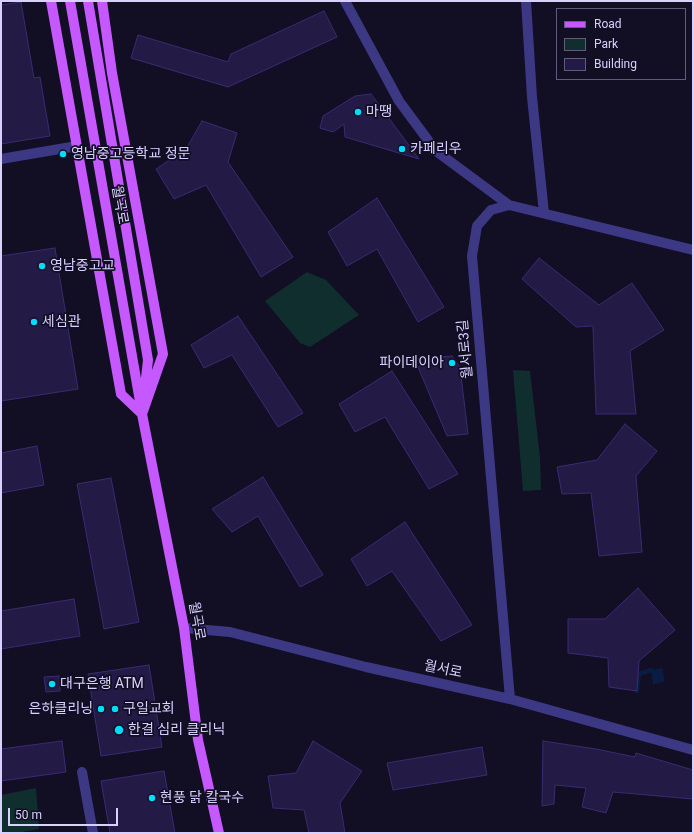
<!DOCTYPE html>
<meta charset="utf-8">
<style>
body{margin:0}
#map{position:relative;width:694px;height:834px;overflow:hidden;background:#120e24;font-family:Roboto,sans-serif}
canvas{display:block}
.frame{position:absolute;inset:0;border:2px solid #d8d1ff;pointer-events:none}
.legend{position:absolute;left:556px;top:8px;width:130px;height:72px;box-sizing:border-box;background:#120e24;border:1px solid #615c7c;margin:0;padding:5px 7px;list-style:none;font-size:12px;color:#d8d1ff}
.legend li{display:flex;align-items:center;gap:8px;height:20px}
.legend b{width:20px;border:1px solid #615c7c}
.scale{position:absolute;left:8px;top:808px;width:110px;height:18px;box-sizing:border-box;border:2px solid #d8d1ff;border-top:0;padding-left:5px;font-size:12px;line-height:14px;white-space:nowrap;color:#d8d1ff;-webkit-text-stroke:3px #120e24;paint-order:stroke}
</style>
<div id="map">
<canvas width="694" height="834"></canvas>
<div class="frame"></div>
<ul class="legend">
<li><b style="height:5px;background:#c558ff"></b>Road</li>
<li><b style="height:11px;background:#112e2e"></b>Park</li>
<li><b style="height:11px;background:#241a46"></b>Building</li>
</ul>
<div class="scale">50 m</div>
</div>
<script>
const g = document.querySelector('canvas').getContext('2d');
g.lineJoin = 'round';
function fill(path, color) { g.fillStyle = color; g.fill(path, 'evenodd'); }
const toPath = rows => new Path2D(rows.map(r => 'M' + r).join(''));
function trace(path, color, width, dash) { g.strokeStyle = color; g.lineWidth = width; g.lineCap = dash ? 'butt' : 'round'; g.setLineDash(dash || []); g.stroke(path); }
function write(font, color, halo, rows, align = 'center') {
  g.font = font + ' Roboto,"Noto Sans KR",sans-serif'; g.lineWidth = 3.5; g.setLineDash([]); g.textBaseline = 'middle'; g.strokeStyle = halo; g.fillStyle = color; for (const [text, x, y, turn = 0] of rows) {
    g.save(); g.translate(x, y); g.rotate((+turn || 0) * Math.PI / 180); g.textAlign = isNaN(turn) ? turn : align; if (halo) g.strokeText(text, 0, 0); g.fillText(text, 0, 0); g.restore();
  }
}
const green = toPath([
 [307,272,326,280,359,315,310,347,300,343,265,301],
 [513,370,530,371,540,457,541,490,523,491],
 [36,788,39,829,16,833,1,833,1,795]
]);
const water = toPath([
 [662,668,665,681,653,685,651,670]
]);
const stream = toPath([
 [637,691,639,674,651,670]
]);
const building = toPath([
 [21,2,34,78,40,77,50,136,1,144,1,5,21,2],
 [324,11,337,37,228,87,131,58,138,35,228,62,231,54,324,11],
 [371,94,377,102,419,159,345,137,344,124,333,132,320,128,323,116,355,96,371,94],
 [202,121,237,133,228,162,293,257,261,277,206,185,174,199,156,169,186,149,202,121],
 [377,198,444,307,418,322,377,249,347,266,328,232,377,198],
 [55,248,78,389,1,401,1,256,55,248],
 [539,258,599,305,632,283,664,330,630,351,636,414,596,414,593,326,576,327,522,279,539,258],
 [238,316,303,413,278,427,232,355,204,368,191,345,238,316],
 [452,356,460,367,468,434,447,436,418,367,430,358,452,356],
 [392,371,458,474,429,489,385,417,355,432,339,404,392,371],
 [625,424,657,451,636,476,642,552,599,556,591,493,562,494,557,467,597,460,625,424],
 [37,446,44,485,1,493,1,453,37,446],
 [263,477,323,575,300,587,258,516,232,532,212,509,263,477],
 [111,478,139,622,104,629,77,484,111,478],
 [405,522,472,625,441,641,392,571,367,586,351,559,405,522],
 [638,588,675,630,639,661,637,691,609,687,608,658,568,653,568,619,605,619,638,588],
 [74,599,80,636,1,649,1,611,74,599],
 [149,665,162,747,101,756,88,674,149,665],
 [59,676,60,691,46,692,44,677,59,676],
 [62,741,66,772,1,781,1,749,62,741],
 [313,741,362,771,340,803,345,833,309,833,304,810,273,808,268,776,296,773,313,741],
 [543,741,596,749,635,757,636,753,693,770,693,799,613,792,606,813,582,807,586,788,555,785,554,804,542,806,543,741],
 [482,747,487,775,393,790,387,763,482,747],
 [164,771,175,833,110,833,101,781,164,771]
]);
const minor = toPath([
 [345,1,399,101,436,151,509,205],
 [526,1,532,97,544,213],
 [1,159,77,146],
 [184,628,230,632,366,667,510,699,693,750],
 [510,699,472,256,477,226,491,210,509,205,693,250],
 [82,772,93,833]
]);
const major = toPath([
 [51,1,121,394,142,414],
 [70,1,142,413],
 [88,1,148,360,144,396],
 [102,1,112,73,163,354,142,414,184,628,198,740,219,833]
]);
const markers = [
 [358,112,4,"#00dcfc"],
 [402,149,4,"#00dcfc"],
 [63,154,4,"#00dcfc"],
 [42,266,4,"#00dcfc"],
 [34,322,4,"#00dcfc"],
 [452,363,4,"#00dcfc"],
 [52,684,4,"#00dcfc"],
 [101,709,4,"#00dcfc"],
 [115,709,4,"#00dcfc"],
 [119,730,5,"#00dcfc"],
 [152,798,4,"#00dcfc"]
];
const poiNames = [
 ["마땡",366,112],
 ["카페리우",410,149],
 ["영남중고등학교 정문",71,154],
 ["영남중고교",50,266],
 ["세심관",42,322],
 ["파이데이아",444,363,"right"],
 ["대구은행 ATM",60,684],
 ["은하클리닝",93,709,"right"],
 ["구일교회",123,709],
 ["한결 심리 클리닉",128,730],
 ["현풍 닭 칼국수",160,798]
];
const streetNames = [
 ["월곡로",119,205,80],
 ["월서로3길",466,349,-95],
 ["월곡로",196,621,80],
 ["월서로",443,670,12]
];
fill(green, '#112e2e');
fill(water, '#091c43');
trace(stream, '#091c43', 4.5);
fill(building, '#241a46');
trace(building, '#3b2b72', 1);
trace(minor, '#3d3884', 10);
trace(major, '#c558ff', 10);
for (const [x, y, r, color] of markers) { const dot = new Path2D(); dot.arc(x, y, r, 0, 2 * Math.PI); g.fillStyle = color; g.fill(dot); trace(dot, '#120e24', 1.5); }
write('14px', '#d8d1ff', '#120e24', poiNames, 'left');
write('14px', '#d8d1ff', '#120e24', streetNames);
</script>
